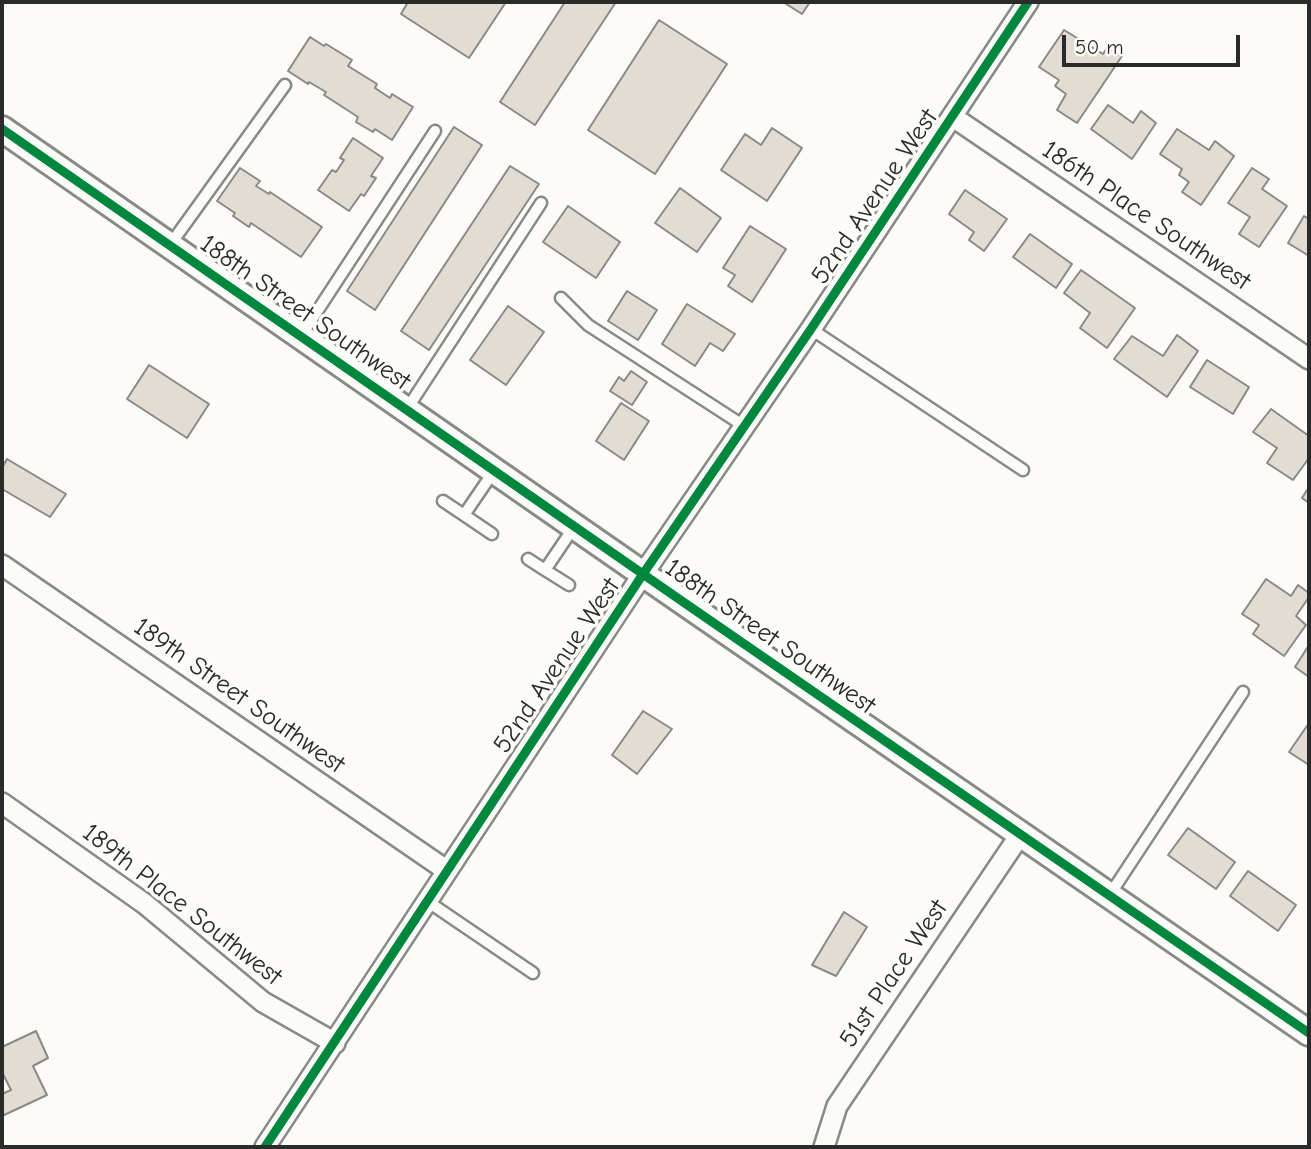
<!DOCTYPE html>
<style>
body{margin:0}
#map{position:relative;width:1311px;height:1149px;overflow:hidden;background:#fcfbf8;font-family:"Comic Neue",sans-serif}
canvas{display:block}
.frame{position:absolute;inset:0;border:4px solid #2b2b2b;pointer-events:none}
.scale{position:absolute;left:1062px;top:35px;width:178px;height:32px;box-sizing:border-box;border:4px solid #2b2b2b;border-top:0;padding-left:9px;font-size:21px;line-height:24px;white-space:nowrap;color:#2b2b2b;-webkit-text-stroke:5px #fdfcf7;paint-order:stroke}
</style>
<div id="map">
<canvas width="1311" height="1149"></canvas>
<div class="frame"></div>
<div class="scale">50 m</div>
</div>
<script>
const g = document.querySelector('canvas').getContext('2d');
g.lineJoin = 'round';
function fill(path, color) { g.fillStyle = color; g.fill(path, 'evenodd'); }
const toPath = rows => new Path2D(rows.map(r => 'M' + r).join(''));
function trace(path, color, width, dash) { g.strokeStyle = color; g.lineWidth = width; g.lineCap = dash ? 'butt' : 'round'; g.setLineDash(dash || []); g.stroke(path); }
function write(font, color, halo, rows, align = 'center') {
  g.font = font + ' "Comic Neue",sans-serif'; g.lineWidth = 7; g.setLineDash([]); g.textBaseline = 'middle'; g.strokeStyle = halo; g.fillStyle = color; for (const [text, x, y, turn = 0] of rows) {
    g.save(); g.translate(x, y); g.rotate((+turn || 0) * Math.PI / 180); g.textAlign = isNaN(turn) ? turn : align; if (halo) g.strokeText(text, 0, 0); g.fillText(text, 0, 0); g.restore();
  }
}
const building = toPath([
 [408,2,506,2,469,58,401,14,408,2],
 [565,2,616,2,535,125,500,102,565,2],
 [783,2,810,2,802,14,783,2],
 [659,20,727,64,655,174,588,130,659,20],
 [1064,30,1103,54,1107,48,1122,56,1077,123,1057,110,1066,94,1055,86,1059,80,1039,67,1064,30],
 [310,37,324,46,326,44,352,60,348,66,377,84,375,88,390,98,392,94,413,107,392,140,375,129,373,132,356,122,358,117,324,95,326,92,309,82,308,84,288,71,310,37],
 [1108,105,1133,123,1141,111,1156,123,1132,159,1091,129,1108,105],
 [454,127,482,145,375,310,347,291,454,127],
 [772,128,802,148,767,201,721,170,745,134,761,145,772,128],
 [1177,129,1209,150,1215,141,1234,156,1201,205,1182,192,1189,182,1179,175,1182,169,1160,154,1177,129],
 [353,138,383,158,371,176,376,178,364,196,361,194,349,211,318,190,332,170,336,172,344,160,340,158,353,138],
 [510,166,539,184,429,350,401,331,510,166],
 [240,168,260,181,256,186,269,194,270,192,322,227,301,257,251,223,249,227,233,216,235,213,217,201,240,168],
 [1252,168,1269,179,1262,189,1287,206,1259,247,1239,234,1250,217,1228,203,1252,168],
 [680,188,721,218,697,252,655,223,680,188],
 [965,190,1007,219,984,251,969,240,974,232,949,214,965,190],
 [568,206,620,242,596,278,543,242,568,206],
 [1304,216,1309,219,1309,256,1288,243,1304,216],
 [750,226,786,249,752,302,728,286,735,275,723,268,750,226],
 [1030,234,1072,264,1056,288,1013,257,1030,234],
 [1081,270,1135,308,1107,348,1080,328,1090,313,1064,293,1081,270],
 [627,291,657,310,638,340,608,321,627,291],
 [687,304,735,334,723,351,710,343,695,366,662,344,687,304],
 [508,306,544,332,506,385,470,360,508,306],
 [1177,335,1198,351,1167,397,1114,359,1132,336,1163,356,1177,335],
 [1207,360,1249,387,1233,414,1190,387,1207,360],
 [149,365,209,404,187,438,127,399,149,365],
 [631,371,647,382,632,405,610,391,619,377,624,381,631,371],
 [621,403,649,421,624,460,596,441,621,403],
 [1271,409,1309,436,1309,458,1293,480,1267,463,1277,448,1253,432,1271,409],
 [7,459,66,494,50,517,2,489,2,468,7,459],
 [1309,487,1309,503,1302,498,1309,487],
 [1266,579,1291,596,1298,585,1309,593,1309,597,1296,616,1306,625,1284,656,1253,634,1259,625,1242,614,1266,579],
 [1309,645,1309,677,1295,667,1309,645],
 [643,711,672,729,637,774,612,755,643,711],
 [1309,723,1309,765,1289,752,1309,723],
 [1188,828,1235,862,1216,889,1168,855,1188,828],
 [1248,871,1296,905,1278,931,1230,896,1248,871],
 [844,912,867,927,836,976,812,965,844,912],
 [36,1031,48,1058,33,1066,47,1095,2,1116,2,1094,11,1090,2,1072,2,1047,36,1031]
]);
const service = toPath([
 [170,245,285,85],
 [561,298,588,325,744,426],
 [811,329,1023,470],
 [301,336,435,131],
 [407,409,541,203],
 [443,501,464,515],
 [492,534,464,515,494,471],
 [528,559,545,570],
 [569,585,545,570,574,527],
 [1109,896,1243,692],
 [427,901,533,973]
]);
const minor = toPath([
 [953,117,1309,359],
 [2,565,446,870],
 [2,803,145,904,263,1002,335,1043],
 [265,1147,643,574,811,329,1028,2],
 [824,1147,837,1106,1020,835]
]);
const tertiary = toPath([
 [2,129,676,597,1309,1033]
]);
const cycleway = toPath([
 [2,129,676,597,1309,1033],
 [265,1147,643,574,811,329,1028,2]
]);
const streetNames = [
 ["52nd Avenue West",875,197,-56],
 ["186th Place Southwest",1146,216,34],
 ["188th Street Southwest",305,313,35],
 ["188th Street Southwest",770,637,35],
 ["52nd Avenue West",557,666,-56],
 ["189th Street Southwest",239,696,35],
 ["189th Place Southwest",182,905,38],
 ["51st Place West",894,974,-56]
];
fill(building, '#e3dcd2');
trace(building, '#898987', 2);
trace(service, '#898987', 15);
trace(minor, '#898987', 24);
trace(tertiary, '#898987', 30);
trace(service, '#fbfbf9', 10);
trace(minor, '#fbfbf9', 19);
trace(tertiary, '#fbfbf9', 24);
trace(cycleway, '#00873e', 9);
write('26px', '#2b2b2b', '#fdfcf7', streetNames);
</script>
